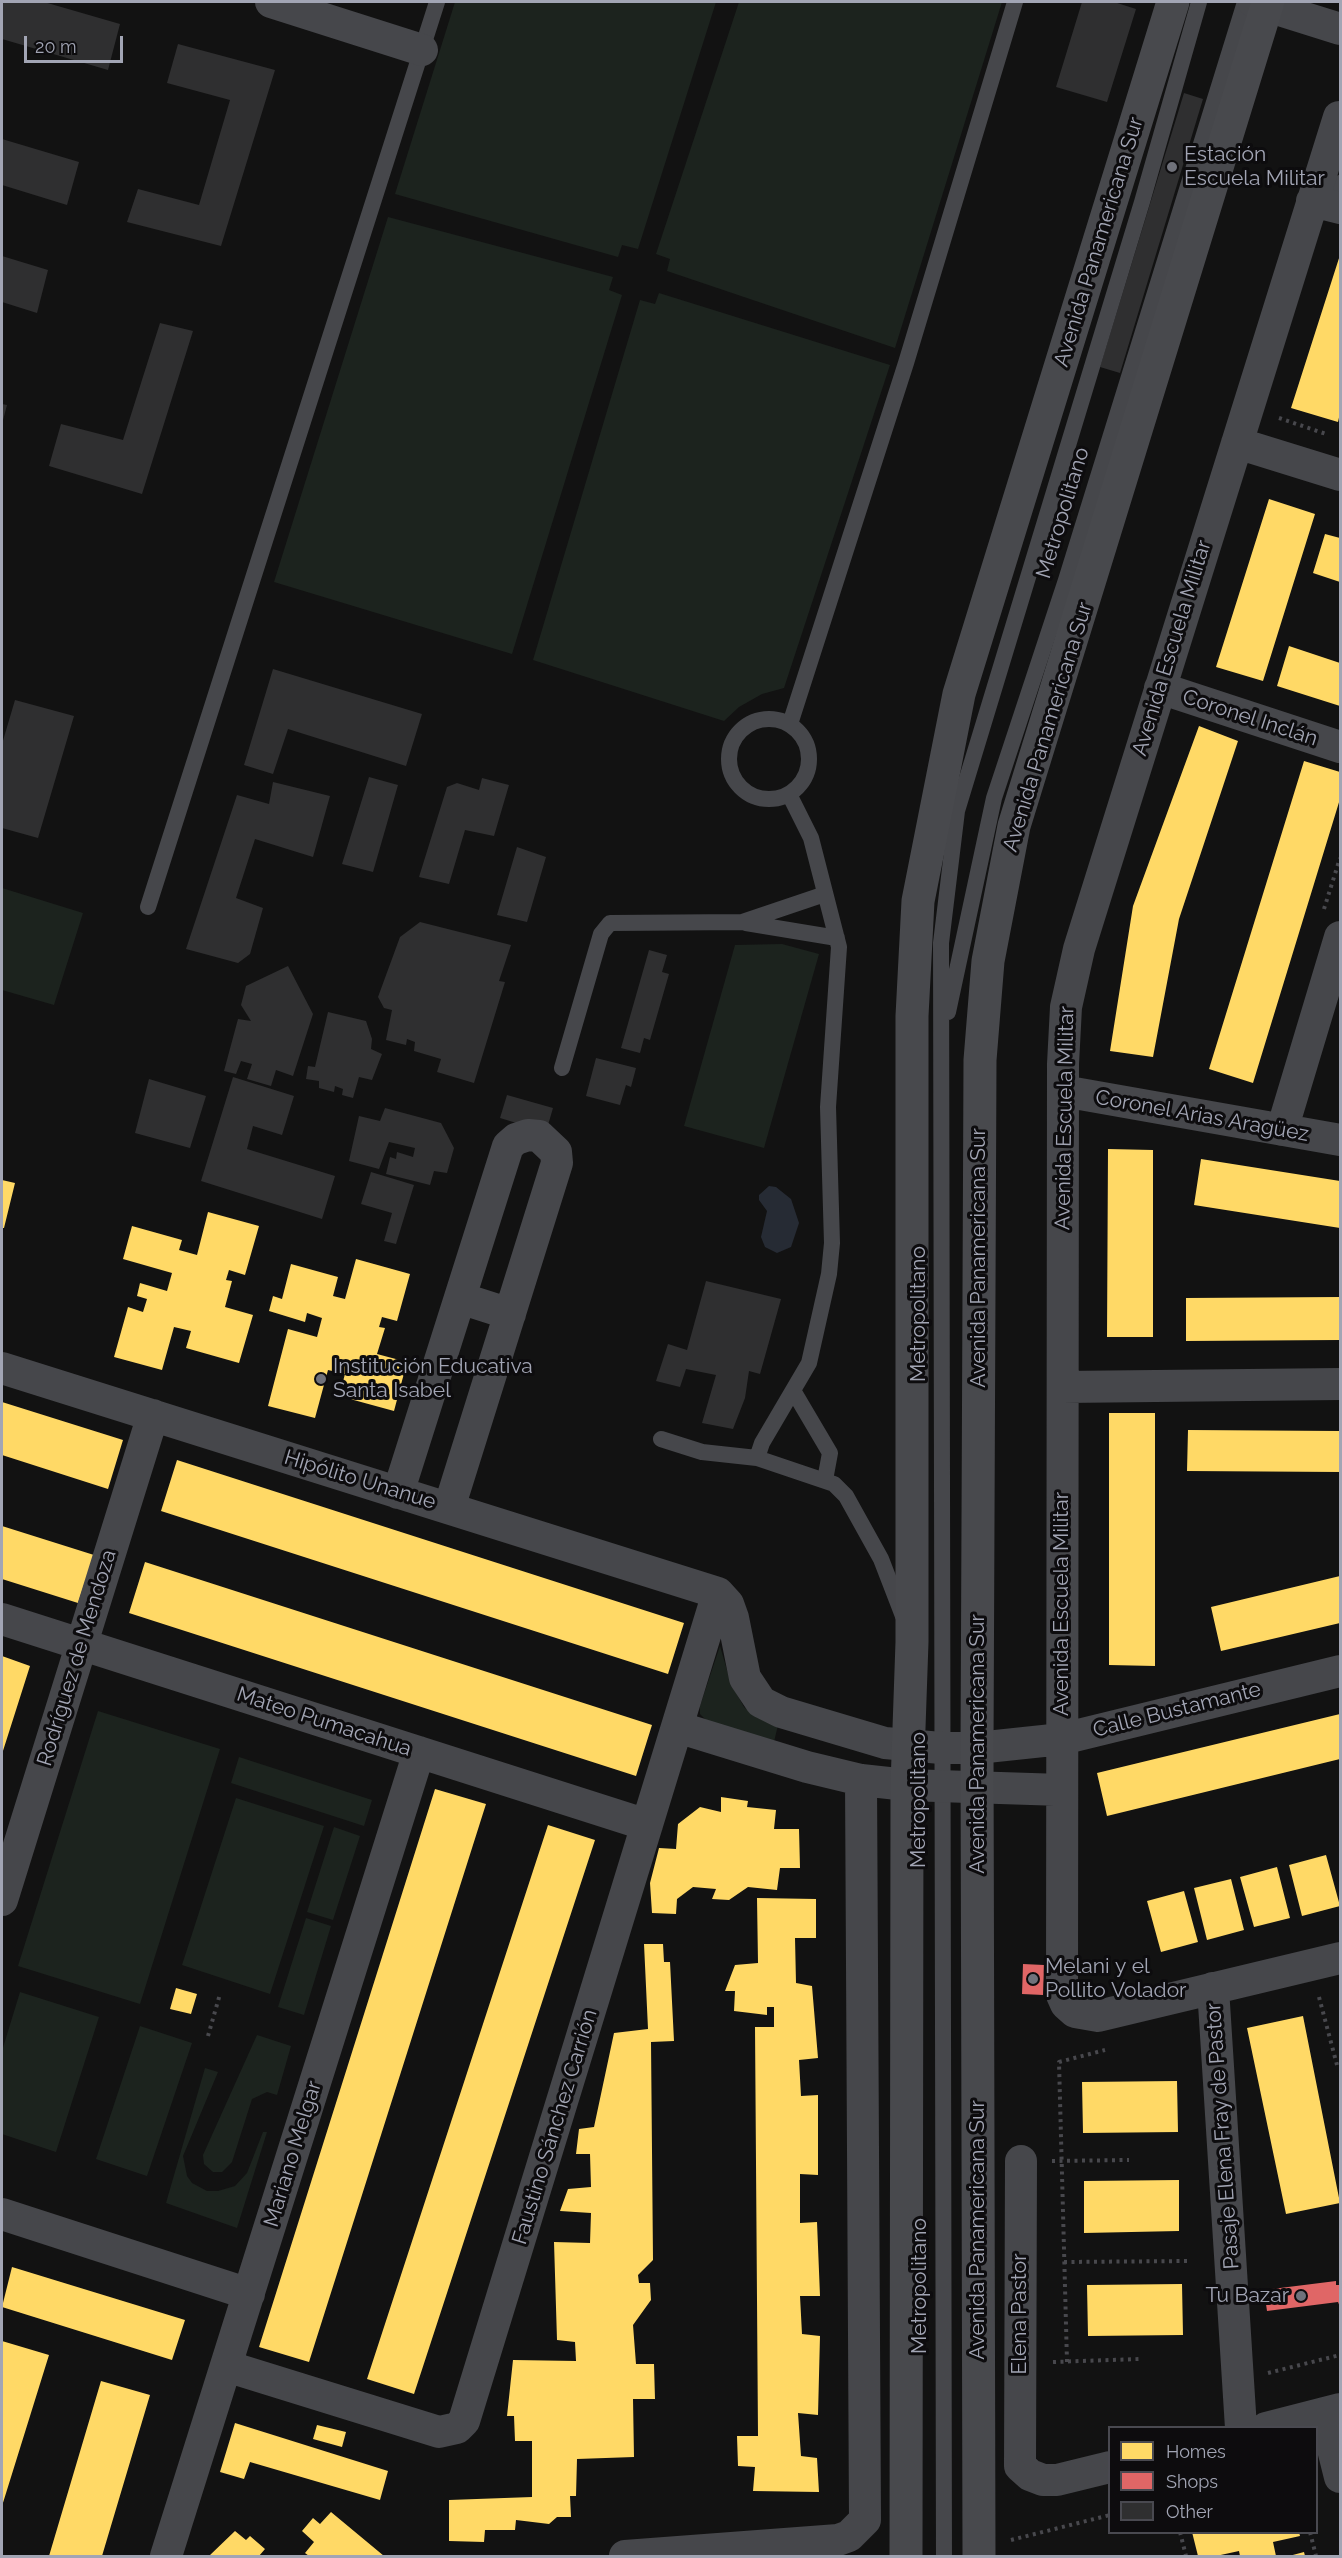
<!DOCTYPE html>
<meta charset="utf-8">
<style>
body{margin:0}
#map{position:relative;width:1342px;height:2558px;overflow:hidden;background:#121212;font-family:Raleway,sans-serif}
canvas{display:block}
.frame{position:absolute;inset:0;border:3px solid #a2a5b4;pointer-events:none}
.legend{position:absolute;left:1108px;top:2426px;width:210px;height:108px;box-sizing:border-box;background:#0d0c0e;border:2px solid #494950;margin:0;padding:8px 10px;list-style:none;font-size:18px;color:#a2a5b4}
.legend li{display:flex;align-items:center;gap:12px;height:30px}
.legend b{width:30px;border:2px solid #494950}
.scale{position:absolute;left:24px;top:36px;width:99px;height:27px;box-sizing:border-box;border:3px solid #a2a5b4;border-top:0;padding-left:8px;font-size:18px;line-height:21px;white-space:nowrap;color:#a2a5b4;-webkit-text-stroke:4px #0d0c0e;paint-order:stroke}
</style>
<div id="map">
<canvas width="1342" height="2558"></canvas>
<div class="frame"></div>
<ul class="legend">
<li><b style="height:16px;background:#ffd966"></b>Homes</li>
<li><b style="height:16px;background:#e06666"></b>Shops</li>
<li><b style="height:16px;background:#2f2f30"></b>Other</li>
</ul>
<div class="scale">20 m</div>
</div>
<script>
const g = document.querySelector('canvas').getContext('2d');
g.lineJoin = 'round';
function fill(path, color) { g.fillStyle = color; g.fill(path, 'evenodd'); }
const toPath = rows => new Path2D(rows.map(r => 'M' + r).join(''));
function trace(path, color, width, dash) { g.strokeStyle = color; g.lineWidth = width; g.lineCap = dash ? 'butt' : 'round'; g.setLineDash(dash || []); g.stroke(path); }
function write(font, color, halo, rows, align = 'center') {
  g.font = font + ' Raleway,sans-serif'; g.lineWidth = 6; g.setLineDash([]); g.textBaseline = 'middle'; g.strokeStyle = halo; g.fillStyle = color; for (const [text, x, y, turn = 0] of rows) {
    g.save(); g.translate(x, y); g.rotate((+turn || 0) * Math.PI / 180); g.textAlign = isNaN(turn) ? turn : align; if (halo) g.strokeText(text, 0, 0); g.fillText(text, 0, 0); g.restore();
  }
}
const green = toPath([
 [455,2,716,2,638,249,622,245,618,257,395,194],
 [739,2,1002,2,895,348,667,271,670,259,656,254],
 [388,217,613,277,609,290,622,295,512,654,274,582],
 [659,293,890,365,784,688,762,694,739,707,724,721,533,660,640,300,655,304],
 [2,888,83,913,54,1005,2,990],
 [782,944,819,954,764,1148,684,1126,735,945],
 [720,1646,731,1684,744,1707,753,1715,778,1725,774,1742,706,1720,700,1714,700,1706],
 [98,1711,220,1749,140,2004,18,1966],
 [239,1757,372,1800,364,1826,231,1783],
 [236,1798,324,1826,270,1994,182,1965],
 [334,1827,360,1836,333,1920,307,1912],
 [306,1918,331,1926,304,2015,278,2007],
 [20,1992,99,2017,56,2152,2,2134,2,2051],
 [140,2026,192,2043,147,2176,96,2159],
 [257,2035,291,2046,277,2095,267,2092,252,2099,232,2162,222,2172,213,2172,204,2164,203,2155],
 [205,2068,218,2072,183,2156,187,2176,192,2183,207,2191,218,2191,235,2186,247,2173,263,2132,267,2132,237,2228,166,2203]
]);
const water = toPath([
 [769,1186,776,1187,791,1199,799,1223,791,1247,777,1253,765,1247,761,1237,767,1211,759,1200,759,1195]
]);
const homes = toPath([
 [1340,255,1340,413,1338,422,1291,408],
 [1269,499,1315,514,1263,681,1216,667],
 [1325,534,1340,538,1340,582,1313,573],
 [1289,646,1340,663,1340,706,1277,686],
 [1199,726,1238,741,1179,919,1153,1057,1110,1051,1133,906],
 [1304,761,1340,772,1340,799,1253,1083,1209,1069],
 [1108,1149,1153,1150,1153,1337,1107,1337],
 [1201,1159,1340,1181,1340,1228,1194,1205],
 [2,1180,15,1183,4,1228,2,1228],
 [208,1212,259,1226,245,1275,229,1270,226,1280,232,1281,225,1307,253,1315,239,1363,186,1348,191,1331,174,1327,162,1370,114,1357,128,1307,143,1312,147,1299,137,1296,140,1283,167,1291,172,1273,123,1259,132,1226,182,1240,179,1250,197,1255],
 [356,1259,410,1274,397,1321,382,1317,379,1327,385,1328,377,1354,407,1362,394,1411,339,1396,345,1374,328,1370,315,1418,268,1406,288,1329,317,1337,322,1318,307,1313,305,1322,269,1311,273,1296,282,1299,291,1264,338,1277,333,1296,345,1299],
 [1340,1297,1340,1340,1186,1341,1186,1298],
 [2,1402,123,1440,108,1489,2,1455],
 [1109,1413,1155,1413,1155,1666,1109,1665],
 [1188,1430,1340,1431,1340,1472,1187,1471],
 [177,1460,684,1623,668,1674,161,1511],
 [2,1526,94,1555,78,1603,2,1579],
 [145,1562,652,1725,636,1776,129,1613],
 [1340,1576,1340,1623,1221,1651,1211,1607],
 [2,1656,30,1666,2,1754],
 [1340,1714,1340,1759,1107,1816,1097,1773],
 [435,1789,486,1804,309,2362,259,2347],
 [721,1797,748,1801,747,1807,776,1810,774,1829,799,1829,800,1868,780,1868,777,1890,748,1887,729,1900,712,1899,716,1889,693,1887,677,1899,676,1914,652,1913,650,1883,659,1848,676,1849,678,1824,700,1807,721,1812],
 [548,1825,595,1840,414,2394,367,2379],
 [1326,1855,1340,1906,1302,1916,1289,1865],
 [1277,1867,1290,1918,1254,1927,1240,1877],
 [1231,1879,1244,1930,1207,1940,1194,1888],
 [1184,1891,1198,1942,1161,1952,1147,1901],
 [757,1898,816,1899,816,1938,795,1938,796,1983,812,1986,818,2058,799,2060,801,2096,818,2095,818,2175,800,2174,800,2223,817,2222,820,2296,800,2296,802,2334,820,2336,818,2415,798,2413,801,2456,817,2458,819,2492,753,2491,755,2467,738,2466,737,2436,758,2436,755,2027,774,2027,774,2007,767,2007,767,2015,734,2011,735,1991,725,1991,735,1965,758,1963],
 [644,1944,663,1944,664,1962,670,1962,674,2041,651,2042,653,2260,638,2275,639,2283,650,2283,651,2300,633,2325,636,2364,654,2364,655,2399,633,2399,634,2457,577,2459,576,2496,570,2496,571,2517,557,2517,549,2524,516,2520,515,2530,485,2530,484,2542,449,2541,449,2500,532,2497,532,2441,515,2441,514,2416,507,2416,513,2360,576,2361,575,2342,557,2340,554,2242,590,2243,591,2213,560,2211,568,2189,591,2187,590,2154,576,2154,579,2129,594,2127,614,2033,648,2029],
 [176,1988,197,1994,191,2014,170,2009],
 [1303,2016,1340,2203,1286,2214,1247,2028],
 [1177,2081,1178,2132,1083,2133,1082,2082],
 [1179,2180,1179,2231,1084,2233,1084,2181],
 [12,2267,185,2320,172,2360,2,2307],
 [1182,2284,1183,2335,1088,2336,1087,2285],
 [2,2341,49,2355,2,2506],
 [101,2381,150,2395,102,2556,49,2556],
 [235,2423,388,2471,380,2500,250,2462,244,2479,220,2472],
 [317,2425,346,2432,342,2447,313,2439],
 [331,2512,384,2556,309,2556,305,2553,314,2542,302,2531,313,2518,320,2524],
 [235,2531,246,2540,250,2536,265,2549,259,2556,209,2556],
 [1192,2532,1299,2532,1300,2536,1273,2542,1276,2556,1240,2556,1239,2551,1216,2556,1198,2556],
 [1304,2552,1305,2556,1289,2556]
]);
const shops = toPath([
 [1023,1964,1044,1965,1043,1995,1022,1994],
 [1336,2281,1336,2285,1340,2285,1340,2307,1338,2302,1267,2311,1264,2290]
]);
const building = toPath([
 [2,2,44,2,120,24,108,70,2,39],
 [1082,2,1114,2,1136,9,1107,102,1056,87],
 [178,44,275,70,221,246,127,222,138,189,199,205,230,100,167,83],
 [1184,93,1203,99,1120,373,1100,367],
 [2,139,79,162,67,205,2,185],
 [2,256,48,270,37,313,2,302],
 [160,323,193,331,142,494,49,466,61,424,123,440],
 [2,404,7,405,2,424],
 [273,669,422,714,406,766,288,729,273,774,244,765],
 [15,700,74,716,38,838,2,828,2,744],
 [369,777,398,785,373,872,342,864],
 [482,778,509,785,494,836,465,830,449,884,419,877,447,787,457,783,479,790],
 [273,782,330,796,313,857,255,839,236,898,263,908,250,954,238,963,186,949,237,795,269,804],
 [517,847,546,857,527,922,497,915],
 [420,922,511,945,499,981,505,982,474,1083,437,1072,441,1059,414,1051,415,1042,407,1039,406,1045,386,1040,392,1010,384,1008,378,997,400,937],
 [649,950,667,955,662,972,669,974,650,1040,644,1038,640,1053,621,1048],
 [288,966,313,1014,293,1076,276,1070,271,1086,247,1079,252,1064,241,1061,236,1074,224,1071,238,1019,251,1021,241,1005,246,986],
 [328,1012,366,1021,372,1039,371,1049,382,1054,372,1080,359,1077,353,1098,342,1095,343,1089,335,1086,334,1092,319,1088,319,1081,306,1079,308,1066,315,1067],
 [596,1058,636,1068,631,1087,626,1085,620,1105,586,1096],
 [233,1077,294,1096,282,1135,253,1126,247,1149,335,1176,322,1219,201,1181],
 [149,1079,206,1096,190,1148,135,1133],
 [507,1095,553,1108,546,1132,500,1118],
 [385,1108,441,1123,454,1148,447,1173,434,1171,430,1185,386,1174,390,1157,396,1159,397,1152,413,1157,415,1148,389,1142,379,1169,349,1161,359,1116,380,1121],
 [371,1172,414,1185,396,1244,384,1241,392,1213,361,1204],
 [706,1281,781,1299,760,1374,749,1371,745,1398,733,1429,702,1423,716,1375,686,1369,680,1387,656,1381,668,1344,687,1350]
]);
const path = toPath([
 [1279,418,1326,434],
 [1324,909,1340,858],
 [1319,1997,1337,2065],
 [208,2036,220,1994],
 [1052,2161,1129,2160],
 [1064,2262,1190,2261],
 [1053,2362,1139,2359],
 [1067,2362,1059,2062,1105,2050],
 [1268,2373,1340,2355],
 [1180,2532,1186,2556],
 [1310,2532,1316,2556],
 [1011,2540,1110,2515]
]);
const lane = toPath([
 [1325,203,1340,183],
 '729 759a40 40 0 1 1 80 0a40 40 0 1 1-80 0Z',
 [790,724,906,363,1015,2],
 [148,907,437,2],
 [746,923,837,938],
 [948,1012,994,798,1066,580,1245,2],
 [562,1068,601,934,610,923,742,922,825,894],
 [794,1392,830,1453,825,1480],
 [661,1439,702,1452,757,1458,834,1484,846,1496,881,1559,903,1616],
 [757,1458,762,1443,809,1363,829,1274,832,1243,828,1107,839,947,811,838,789,794],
 [944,2556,941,943,957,811,1142,202,1199,2]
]);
const street = toPath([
 [271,2,422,50],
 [1254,2,1340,29],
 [1339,117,1079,949,1066,1007,1063,1064,1062,1995,1066,2004,1075,2012,1098,2016,1340,1958],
 [1312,201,1340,208],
 [1237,443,1340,475],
 [1160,688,1340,747],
 [1063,1091,1340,1140],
 [1282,1130,1340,937],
 [460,1298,510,1314],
 [2,1368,718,1593,728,1604,733,1618,745,1678,761,1702,781,1712,885,1743,941,1748,977,1748,1062,1739,1340,1671],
 [1063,1387,1340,1384],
 [398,1493,508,1146,516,1139,528,1135,539,1136,556,1152,557,1163,449,1508],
 [2,1619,647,1825],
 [677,1727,807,1767,861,1780,907,1785,1062,1790],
 [2,1900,153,1415],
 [1213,1988,1241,2428],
 [1021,2161,1020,2466,1030,2475,1043,2480,1057,2480,1110,2467],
 [2,2214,249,2294],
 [226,2366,439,2432,457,2428,464,2421,718,1593],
 [1324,2413,1340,2477],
 [1266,2428,1340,2409],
 [166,2556,419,1752],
 [625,2556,838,2540,849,2536,865,2520,861,1780]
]);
const primary = toPath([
 [906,2556,907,1785,912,1642,912,1016,918,901,959,694,1173,2],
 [979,2556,977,1748,980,1060,988,961,1014,826,1268,2]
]);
const markers = [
 [1172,167,6,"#70727b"],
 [321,1379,6,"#70727b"],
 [1033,1979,6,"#70727b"],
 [1301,2296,6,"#70727b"]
];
const poiNames = [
 ["Estación",1184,155],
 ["Escuela Militar",1184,179],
 ["Institución Educativa",333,1367],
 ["Santa Isabel",333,1391],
 ["Melani y el",1045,1967],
 ["Pollito Volador",1045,1991],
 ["Tu Bazar",1289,2296,"right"]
];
const streetNames = [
 ["Avenida Panamericana Sur",1099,242,-73],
 ["Metropolitano",1063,513,-73],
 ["Avenida Escuela Militar",1172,648,-73],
 ["Coronel Inclán",1250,718,18],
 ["Avenida Panamericana Sur",1048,727,-73],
 ["Coronel Arias Aragüez",1202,1116,10],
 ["Avenida Escuela Militar",1065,1118,-89],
 ["Avenida Panamericana Sur",979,1258,-90],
 ["Metropolitano",919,1314,-90],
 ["Hipólito Unanue",360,1480,17],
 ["Avenida Escuela Militar",1062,1604,-90],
 ["Rodríguez de Mendoza",77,1658,-73],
 ["Calle Bustamante",1177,1710,-14],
 ["Mateo Pumacahua",324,1722,18],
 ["Avenida Panamericana Sur",978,1744,-90],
 ["Metropolitano",919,1800,-90],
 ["Faustino Sánchez Carrión",555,2127,-73],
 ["Pasaje Elena Fray de Pastor",1223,2136,-94],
 ["Mariano Melgar",293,2154,-73],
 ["Avenida Panamericana Sur",978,2230,-90],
 ["Metropolitano",920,2286,-90],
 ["Elena Pastor",1020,2314,-90]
];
fill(green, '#1c231e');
fill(water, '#262b34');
fill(homes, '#ffd966');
fill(shops, '#e06666');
fill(building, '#2f2f30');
trace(path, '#48484d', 4, [3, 4.5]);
trace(lane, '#46474b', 16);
trace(street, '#46474b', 32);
trace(primary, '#48494d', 33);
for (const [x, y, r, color] of markers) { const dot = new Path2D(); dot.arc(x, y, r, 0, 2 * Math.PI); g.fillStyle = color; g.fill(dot); trace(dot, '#0d0c0e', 2); }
write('21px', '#a2a5b4', '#0d0c0e', poiNames, 'left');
write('21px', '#a2a5b4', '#0d0c0e', streetNames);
</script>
